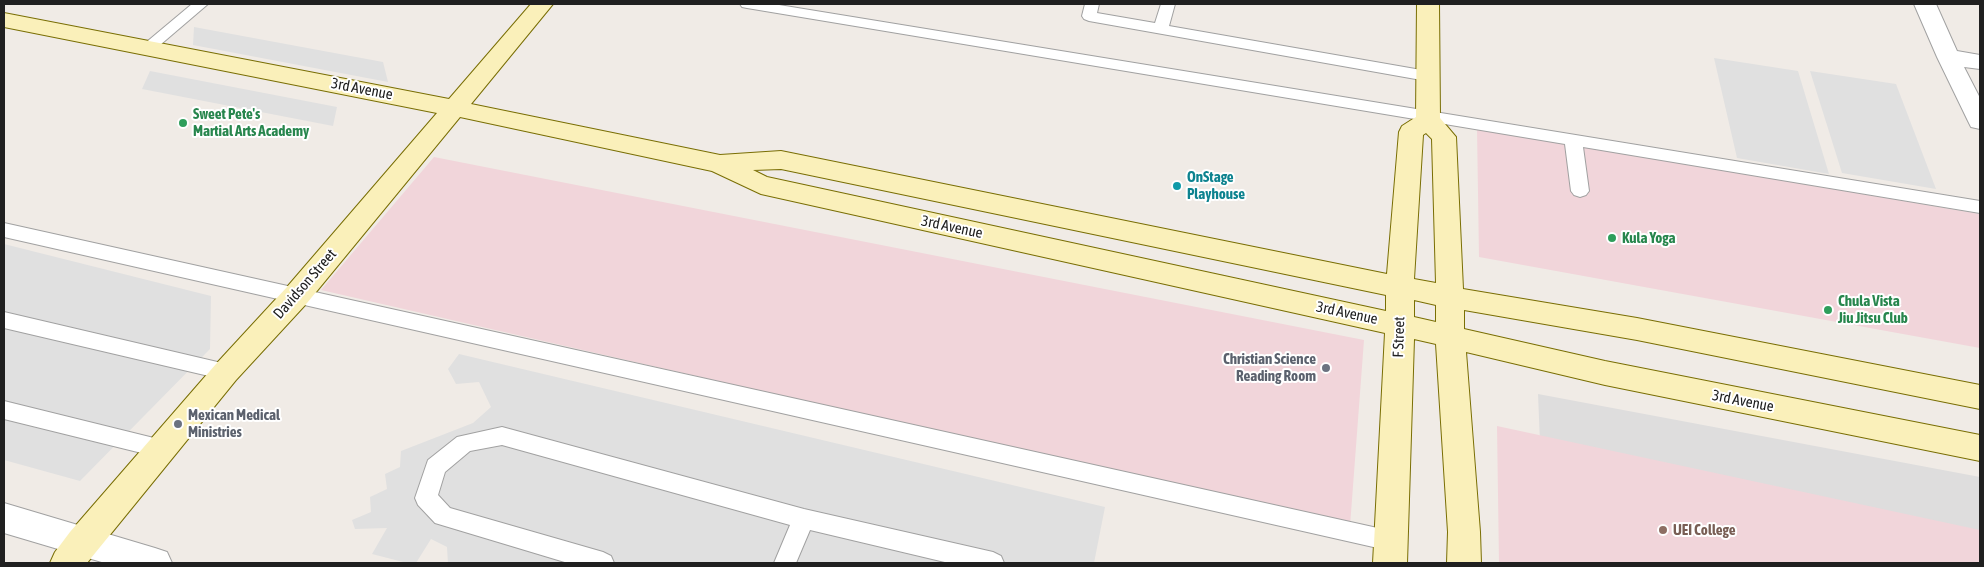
<!DOCTYPE html>
<style>
body{margin:0}
#map{position:relative;width:1984px;height:567px;overflow:hidden;background:#f0ebe6;font-family:"Asap Condensed",sans-serif}
canvas{display:block}
.frame{position:absolute;inset:0;border:5px solid #202020;pointer-events:none}
</style>
<div id="map">
<canvas width="1984" height="567"></canvas>
<div class="frame"></div>
</div>
<script>
const g = document.querySelector('canvas').getContext('2d');
g.lineJoin = 'round';
function fill(path, color) { g.fillStyle = color; g.fill(path, 'evenodd'); }
const toPath = rows => new Path2D(rows.map(r => 'M' + r).join(''));
function trace(path, color, width, dash) { g.strokeStyle = color; g.lineWidth = width; g.lineCap = dash ? 'butt' : 'round'; g.setLineDash(dash || []); g.stroke(path); }
function write(font, color, halo, rows, align = 'center') {
  g.font = font + ' "Asap Condensed",sans-serif'; g.lineWidth = 4; g.setLineDash([]); g.textBaseline = 'middle'; g.strokeStyle = halo; g.fillStyle = color; for (const [text, x, y, turn = 0] of rows) {
    g.save(); g.translate(x, y); g.rotate((+turn || 0) * Math.PI / 180); g.textAlign = isNaN(turn) ? turn : align; if (halo) g.strokeText(text, 0, 0); g.fillText(text, 0, 0); g.restore();
  }
}
const residential = toPath([
 [1538,394,1980,477,1980,563,1545,563]
]);
const commercial = toPath([
 [1477,128,1980,214,1980,348,1479,257],
 [434,157,1364,340,1350,526,321,290],
 [1497,426,1980,530,1980,563,1499,563]
]);
const parking = toPath([
 [194,27,383,62,388,82,193,45],
 [1714,58,1798,71,1829,174,1737,158],
 [150,71,337,107,333,126,142,89],
 [1810,71,1896,84,1936,189,1842,173],
 [4,244,211,296,210,349,80,481,4,460],
 [459,354,1105,507,1094,563,448,563,447,547,431,539,416,563,407,563,372,554,387,528,355,529,352,520,371,512,370,497,387,489,385,474,400,467,401,451,473,423,491,407,479,382,456,384,448,369]
]);
const lane = toPath([
 [192,4,208,4,153,51,143,51,140,48,143,45,192,4],
 [740,4,773,4,1980,201,1980,213,1583,147,1589,191,1586,195,1580,197,1574,195,1571,191,1565,144,747,8,742,7,740,4],
 [1085,4,1099,4,1097,13,1155,23,1161,4,1175,4,1169,26,1427,71,1433,72,1435,76,1433,80,1427,81,1089,21,1084,19,1082,16,1085,4],
 [4,223,1391,531,1399,534,1402,541,1399,548,1391,551,4,237,4,223],
 [4,312,226,364,233,366,236,372,233,378,226,380,4,328,4,312],
 [4,401,162,440,169,443,173,449,169,455,162,458,4,419,4,401],
 [502,427,804,509,993,552,1001,556,1004,563,949,563,810,530,796,563,774,563,790,525,502,445,470,451,445,472,438,495,450,508,603,552,611,556,614,563,568,563,435,523,418,505,415,498,428,460,457,437,502,427]
]);
const street = toPath([
 [1914,4,1936,4,1957,51,1980,55,1980,69,1964,67,1980,98,1980,129,1971,127,1968,121,1937,57,1914,4],
 [4,503,155,548,167,552,172,563,105,563,4,533,4,503]
]);
const secondary = toPath([
 [531,4,553,4,471,104,720,155,781,151,1387,274,1399,132,1402,126,1416,117,1417,4,1439,4,1440,118,1456,137,1463,289,1637,318,1980,385,1980,409,1637,340,1464,310,1464,329,1605,361,1980,435,1980,461,1605,385,1466,352,1480,532,1481,563,1447,563,1448,532,1436,344,1414,339,1407,563,1373,563,1385,333,761,194,712,171,460,117,307,303,236,380,87,563,50,563,55,552,70,532,216,364,287,287,437,113,4,27,4,13,449,99,531,4],
 [1426,133,1432,139,1436,283,1414,279,1423,135,1426,133],
 [781,169,1386,295,1386,311,767,177,753,170,781,169],
 [1414,300,1436,305,1436,322,1414,317,1414,300]
]);
const markers = [
 [183,123,5,"#2e9e5b"],
 [1177,186,5,"#0f9aa8"],
 [1612,238,5,"#2e9e5b"],
 [1828,310,5,"#2e9e5b"],
 [1326,368,5,"#6b7280"],
 [178,424,5,"#6b7280"],
 [1663,530,5,"#8d6e63"]
];
const streetNames = [
 ["3rd Avenue",362,89,11],
 ["3rd Avenue",952,227,12],
 ["Davidson Street",305,284,-49],
 ["3rd Avenue",1347,313,12],
 ["F Street",1399,337,-88],
 ["3rd Avenue",1743,401,11]
];
const leisureNames = [
 ["Sweet Pete's",193,114],
 ["Martial Arts Academy",193,131],
 ["Kula Yoga",1622,238],
 ["Chula Vista",1838,301],
 ["Jiu Jitsu Club",1838,318]
];
const cultureNames = [
 ["OnStage",1187,177],
 ["Playhouse",1187,194]
];
const worshipNames = [
 ["Christian Science",1316,359],
 ["Reading Room",1316,376],
 ["Mexican Medical",188,415,"left"],
 ["Ministries",188,432,"left"]
];
const educationNames = [
 ["UEI College",1673,530]
];
fill(residential, '#dedddd');
fill(commercial, '#f1d5da');
fill(parking, '#e0e0e0');
trace(lane, '#a1a1a1', 2);
trace(street, '#a1a1a1', 2);
trace(secondary, '#796e04', 2);
fill(lane, '#fff');
fill(street, '#fff');
fill(secondary, '#faf0ba');
for (const [x, y, r, color] of markers) { const dot = new Path2D(); dot.arc(x, y, r, 0, 2 * Math.PI); g.fillStyle = color; g.fill(dot); trace(dot, '#fff', 2); }
write('15px', '#202020', '#fff', streetNames);
write('bold 15px', '#27864d', '#fff', leisureNames, 'left');
write('bold 15px', '#0d838f', '#fff', cultureNames, 'left');
write('bold 15px', '#5b616d', '#fff', worshipNames, 'right');
write('bold 15px', '#785e54', '#fff', educationNames, 'left');
</script>
